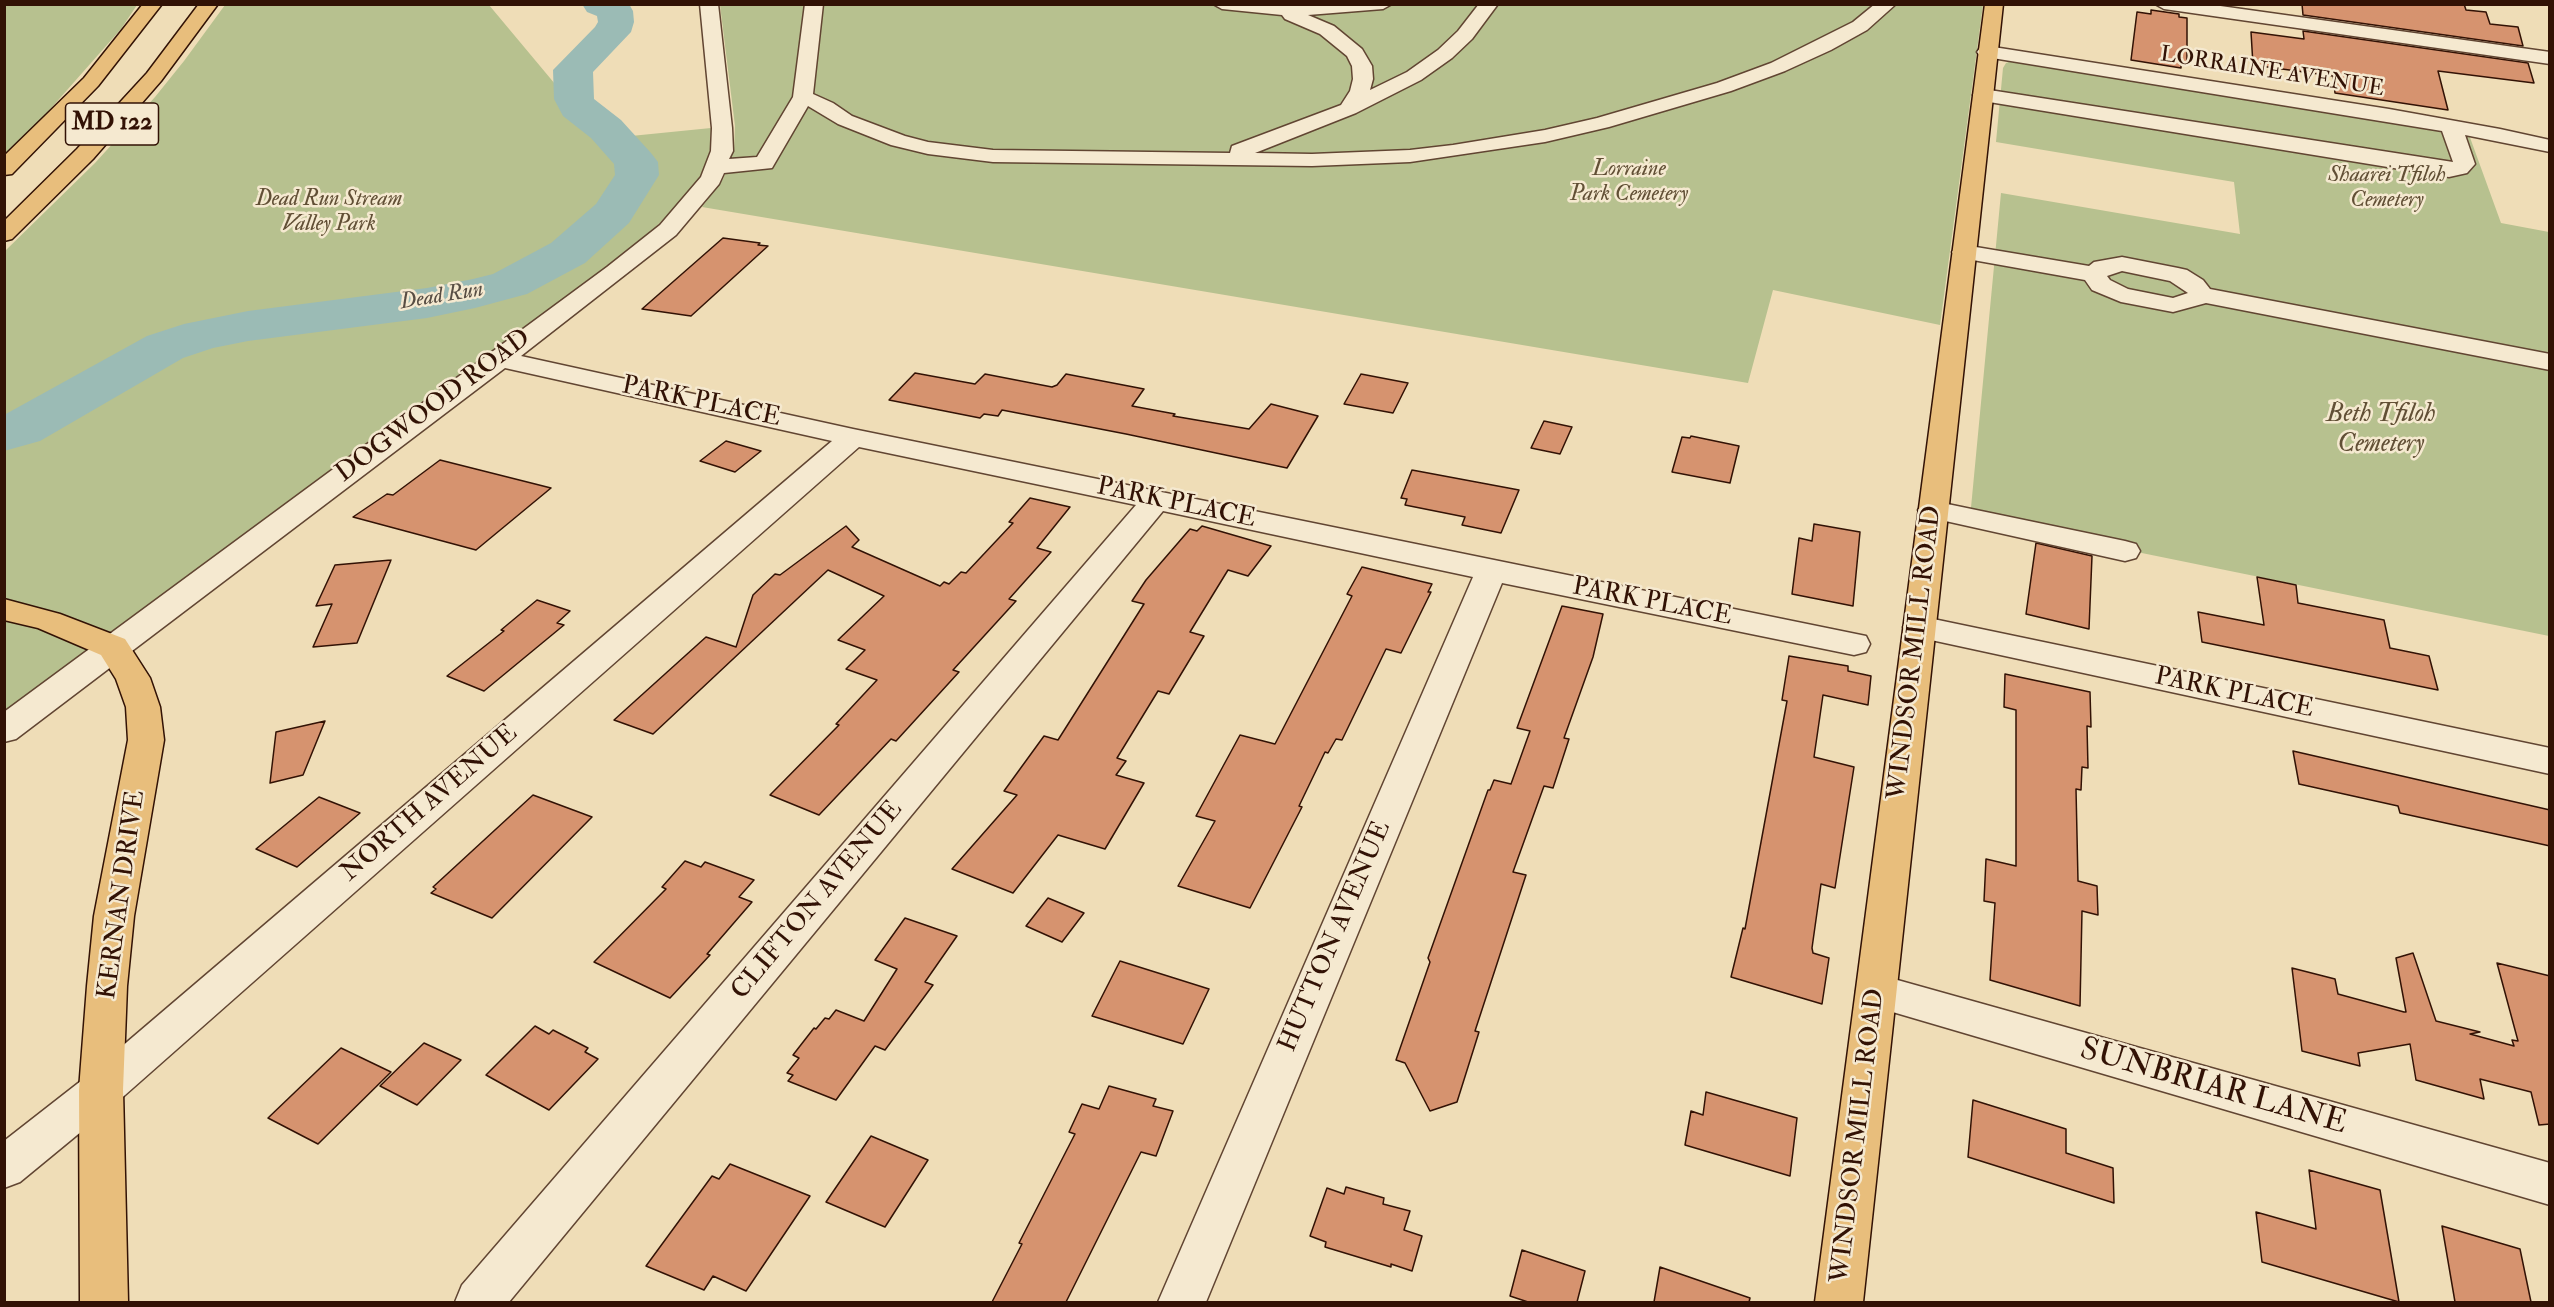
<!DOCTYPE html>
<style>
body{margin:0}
#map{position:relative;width:2554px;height:1307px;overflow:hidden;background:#efddb7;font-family:"IM FELL Double Pica",serif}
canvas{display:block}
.frame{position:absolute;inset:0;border:6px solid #321205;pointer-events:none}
</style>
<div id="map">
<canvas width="2554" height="1307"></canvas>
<div class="frame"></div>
</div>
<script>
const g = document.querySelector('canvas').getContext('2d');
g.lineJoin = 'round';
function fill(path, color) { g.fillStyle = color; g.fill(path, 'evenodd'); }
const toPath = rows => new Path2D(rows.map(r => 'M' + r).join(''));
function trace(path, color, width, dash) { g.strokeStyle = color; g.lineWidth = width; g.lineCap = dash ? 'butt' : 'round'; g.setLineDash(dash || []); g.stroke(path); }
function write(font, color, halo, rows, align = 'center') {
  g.font = font + ' "IM FELL Double Pica",serif'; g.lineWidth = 5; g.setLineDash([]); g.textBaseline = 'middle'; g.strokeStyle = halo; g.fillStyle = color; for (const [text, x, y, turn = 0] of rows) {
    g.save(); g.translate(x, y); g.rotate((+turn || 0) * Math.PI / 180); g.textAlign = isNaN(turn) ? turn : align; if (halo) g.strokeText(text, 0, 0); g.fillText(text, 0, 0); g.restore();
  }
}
const green = toPath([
 [5,4,137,5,121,29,45,115,5,155],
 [225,5,489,5,601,139,711,128,710,150,702,176,683,201,645,237,572,294,213,557,5,714,5,251,95,163,155,97,184,61],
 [720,5,1983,5,1940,325,1773,290,1748,383,702,207,723,179,734,150,735,126],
 [2014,60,2468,132,2501,223,2549,232,2549,636,1970,518,2001,193,2240,234,2234,182,1996,142,2003,68,2006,63]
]);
const river = toPath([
 [582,4,629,4,633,11,634,22,631,32,593,72,594,99,621,120,651,153,658,162,659,175,629,223,585,263,527,294,475,308,427,318,248,341,213,348,183,358,40,441,4,451,4,415,147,336,184,324,248,311,427,288,473,279,493,274,551,243,596,204,615,175,614,164,591,138,563,116,554,99,553,70,595,27,598,22,597,16,587,12,582,4]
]);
const building = toPath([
 [2302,4,2464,4,2466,10,2486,12,2490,24,2518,27,2523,46,2303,15,2302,4],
 [2151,10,2179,14,2179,17,2187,18,2187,65,2181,64,2181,68,2131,60,2137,12,2151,14,2151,10],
 [2303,31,2528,63,2534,83,2438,71,2448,110,2335,93,2333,76,2253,65,2251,32,2304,39,2303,31],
 [723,238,760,243,758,245,768,246,691,316,642,309,723,238],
 [915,373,975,384,985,374,1052,387,1057,385,1066,374,1144,389,1132,406,1175,414,1173,416,1249,429,1271,404,1318,416,1287,468,1126,434,1002,410,998,416,984,414,980,418,889,400,915,373],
 [1361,374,1408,383,1393,413,1344,404,1361,374],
 [1544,421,1572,427,1560,454,1531,448,1544,421],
 [1691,436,1739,446,1730,483,1672,472,1682,437,1690,438,1691,436],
 [726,441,761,451,735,472,700,461,726,441],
 [440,460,551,488,476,550,353,517,387,494,393,495,440,460],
 [1412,470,1519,490,1501,533,1462,525,1465,517,1405,505,1407,499,1401,498,1412,470],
 [1030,498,1070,507,1037,548,1051,552,1009,599,1016,601,953,670,959,672,896,741,891,739,819,815,770,795,839,725,836,724,877,680,846,669,865,650,838,640,884,596,828,570,653,734,614,720,706,637,736,647,753,595,775,574,780,575,846,526,859,540,852,547,940,586,944,582,949,584,961,572,966,573,1013,523,1009,522,1030,498],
 [1814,524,1860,532,1853,606,1792,594,1799,538,1812,541,1814,524],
 [1202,526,1271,546,1248,576,1228,570,1190,632,1204,636,1169,694,1158,691,1117,758,1126,761,1116,775,1144,783,1105,849,1058,835,1013,893,952,869,1017,795,1004,791,1044,736,1058,740,1144,604,1132,601,1146,580,1190,529,1197,531,1202,526],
 [2036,543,2092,556,2089,629,2026,614,2036,543],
 [391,560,357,643,313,647,332,604,316,606,335,565,391,560],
 [1362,567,1432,584,1428,592,1431,592,1401,653,1386,649,1342,740,1336,739,1328,753,1325,752,1299,806,1302,807,1250,908,1178,886,1215,821,1196,816,1240,735,1275,744,1352,596,1347,594,1362,567],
 [2257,577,2296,585,2298,603,2384,620,2390,648,2429,656,2438,690,2202,642,2198,612,2264,625,2257,577],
 [537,600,570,611,557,623,564,625,484,691,447,676,504,631,501,630,537,600],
 [1562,606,1603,614,1593,657,1564,738,1569,739,1553,788,1544,786,1513,872,1526,875,1475,1031,1479,1032,1457,1102,1430,1111,1405,1063,1396,1060,1430,962,1428,958,1488,790,1490,790,1494,780,1511,784,1530,731,1517,728,1562,606],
 [1789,656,1848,666,1848,671,1871,676,1868,705,1823,695,1814,757,1854,767,1835,888,1821,884,1812,948,1813,953,1829,958,1822,1004,1731,977,1743,928,1745,929,1787,701,1782,700,1789,656],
 [2005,674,2090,692,2091,727,2087,726,2088,768,2082,767,2081,790,2076,789,2078,881,2097,886,2098,915,2082,911,2080,1006,1990,980,1995,903,1984,901,1986,859,2016,866,2016,710,2004,707,2005,674],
 [325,721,303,775,270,783,276,732,325,721],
 [2293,751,2550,810,2550,846,2400,813,2398,806,2299,784,2293,751],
 [533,795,592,817,492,918,431,893,436,889,433,887,533,795],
 [319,797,360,813,297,867,256,849,319,797],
 [685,861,701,867,705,862,754,880,739,897,752,902,707,954,710,955,670,998,594,962,666,889,662,887,685,861],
 [1048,898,1084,913,1062,942,1026,926,1048,898],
 [905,918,957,936,925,982,933,985,885,1050,875,1046,836,1100,788,1081,793,1075,787,1073,799,1058,793,1055,814,1028,816,1029,825,1018,829,1019,836,1010,864,1021,897,969,875,960,905,918],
 [2413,953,2436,1021,2480,1032,2470,1034,2514,1046,2512,1040,2518,1041,2497,963,2550,976,2550,1124,2539,1125,2531,1092,2480,1079,2484,1099,2416,1080,2410,1044,2358,1053,2360,1066,2302,1051,2292,968,2335,979,2338,994,2404,1012,2406,1012,2396,958,2413,953],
 [1120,961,1209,989,1183,1044,1092,1016,1120,961],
 [535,1026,549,1034,553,1030,588,1048,585,1052,598,1059,549,1110,486,1075,535,1026],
 [424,1043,461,1060,417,1105,380,1086,424,1043],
 [341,1048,391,1072,318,1144,268,1118,341,1048],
 [1109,1086,1156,1099,1153,1106,1173,1111,1156,1156,1141,1152,1066,1302,992,1302,1022,1244,1019,1243,1075,1134,1069,1132,1082,1104,1099,1109,1109,1086],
 [1706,1092,1797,1118,1790,1176,1685,1145,1691,1111,1703,1115,1706,1092],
 [1973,1100,2066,1129,2066,1153,2113,1168,2114,1203,1968,1157,1973,1100],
 [871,1136,928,1160,885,1227,826,1202,871,1136],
 [730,1164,810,1196,746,1291,713,1276,704,1290,646,1266,712,1176,719,1179,730,1164],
 [2309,1170,2380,1190,2399,1302,2262,1262,2256,1212,2316,1229,2309,1170],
 [1346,1187,1384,1198,1383,1204,1410,1211,1404,1230,1422,1236,1412,1271,1391,1264,1391,1267,1325,1247,1326,1242,1310,1236,1327,1188,1344,1194,1346,1187],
 [2442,1226,2520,1249,2531,1302,2455,1302,2442,1226],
 [1522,1250,1585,1271,1577,1302,1528,1302,1510,1296,1522,1250],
 [1660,1267,1750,1298,1749,1302,1654,1302,1660,1267]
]);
const minor = toPath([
 [700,4,718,4,732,128,733,151,729,159,757,157,793,97,805,4,823,4,813,94,833,103,852,116,905,136,928,142,993,150,1230,153,1232,146,1341,105,1350,91,1353,79,1352,66,1347,56,1320,34,1285,19,1282,15,1222,9,1213,4,1392,4,1383,9,1308,15,1334,26,1362,49,1372,66,1373,79,1370,90,1407,72,1438,50,1458,31,1479,4,1498,4,1472,39,1452,58,1421,80,1356,113,1255,153,1312,154,1410,150,1453,145,1545,130,1597,118,1717,83,1771,63,1853,22,1875,4,1896,4,1867,30,1831,50,1785,71,1731,91,1609,127,1545,142,1410,162,1312,166,993,162,928,154,891,145,838,124,808,106,772,168,724,173,719,184,676,235,521,356,853,429,1866,636,1870,644,1866,652,1854,655,1502,583,1206,1302,1158,1302,1473,577,1163,511,509,1302,455,1302,462,1285,1136,505,859,447,116,1103,20,1182,4,1188,4,1141,86,1077,832,441,505,368,16,739,4,742,4,712,607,267,660,225,701,177,711,151,712,128,700,4],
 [2155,4,2206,4,2550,52,2550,64,2164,9,2155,4],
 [1987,46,2389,109,2500,129,2550,140,2550,152,2465,135,2475,164,2467,173,2449,177,1983,101,1976,99,1973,95,1976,91,1983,89,2453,162,2442,131,1980,56,1977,52,1980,48,1987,46],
 [1964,245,2089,266,2094,262,2122,257,2178,268,2187,270,2203,280,2210,289,2550,354,2550,370,2206,303,2173,312,2121,302,2092,290,2085,280,1956,257,1952,252,1956,247,1964,245],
 [2122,271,2170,281,2188,293,2173,298,2128,289,2110,280,2107,276,2122,271],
 [1933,501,2125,541,2136,544,2140,551,2136,558,2125,561,1923,516,1918,510,1923,504,1933,501],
 [1919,616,2550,748,2550,774,1908,635,1903,627,1908,619,1919,616],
 [1876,974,2550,1163,2550,1205,1862,1003,1856,991,1862,979,1876,974]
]);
const major = toPath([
 [143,4,162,4,98,86,12,174,4,175,4,156,84,78,143,4],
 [199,4,218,4,161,81,93,159,12,239,4,241,4,221,77,149,147,73,199,4],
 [1985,4,2003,4,1863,1302,1815,1302,1985,4],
 [4,599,60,614,125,639,150,678,160,707,164,740,134,916,127,986,123,1090,128,1302,80,1302,79,1090,87,986,94,916,128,740,126,707,116,679,101,655,38,628,4,620,4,599]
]);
const farStreetnames = [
 ["LORRAINE AVENUE",2272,73,9]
];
const farParknames = [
 ["Lorraine",1629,170],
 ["Park Cemetery",1629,195],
 ["Shaarei Tfiloh",2387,176],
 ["Cemetery",2387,201],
 ["Dead Run Stream",329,200],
 ["Valley Park",329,225]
];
const farWaternames = [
 ["Dead Run",442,297,-9]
];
const shields = [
 [112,124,93]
];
const shieldNames = [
 ["MD 122",112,124]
];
const streetNames = [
 ["PARK PLACE",701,403,12],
 ["DOGWOOD ROAD",434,407,-37],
 ["PARK PLACE",1176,504,12],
 ["PARK PLACE",1652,603,11],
 ["WINDSOR MILL ROAD",1916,653,-83],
 ["PARK PLACE",2234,694,12],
 ["NORTH AVENUE",430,804,-41],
 ["KERNAN DRIVE",123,895,-82],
 ["CLIFTON AVENUE",818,901,-50],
 ["HUTTON AVENUE",1336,937,-67],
 ["WINDSOR MILL ROAD",1859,1136,-83]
];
const parkNames = [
 ["Beth Tfiloh",2381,415],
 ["Cemetery",2381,445]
];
const nearStreetnames = [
 ["SUNBRIAR LANE",2213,1088,16]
];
fill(green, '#b7c18f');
fill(river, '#9bbbb5');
fill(building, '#d6936f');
trace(building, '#321205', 1.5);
trace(minor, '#614532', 3);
trace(major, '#321205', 3);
fill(minor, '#f5e9d0');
fill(major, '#e8be7c');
write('22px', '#321205', '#f5e9d0', farStreetnames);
write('italic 22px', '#614f35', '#f5e9d0', farParknames);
write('italic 22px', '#574d43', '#f5e9d0', farWaternames);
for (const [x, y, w] of shields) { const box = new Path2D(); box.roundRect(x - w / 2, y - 21, w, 42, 4.5); g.fillStyle = '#f5e9d0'; g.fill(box); trace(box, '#321205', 1.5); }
write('bold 24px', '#321205', null, shieldNames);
write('26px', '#321205', '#f5e9d0', streetNames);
write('italic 26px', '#614f35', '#f5e9d0', parkNames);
write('32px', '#321205', '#f5e9d0', nearStreetnames);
</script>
